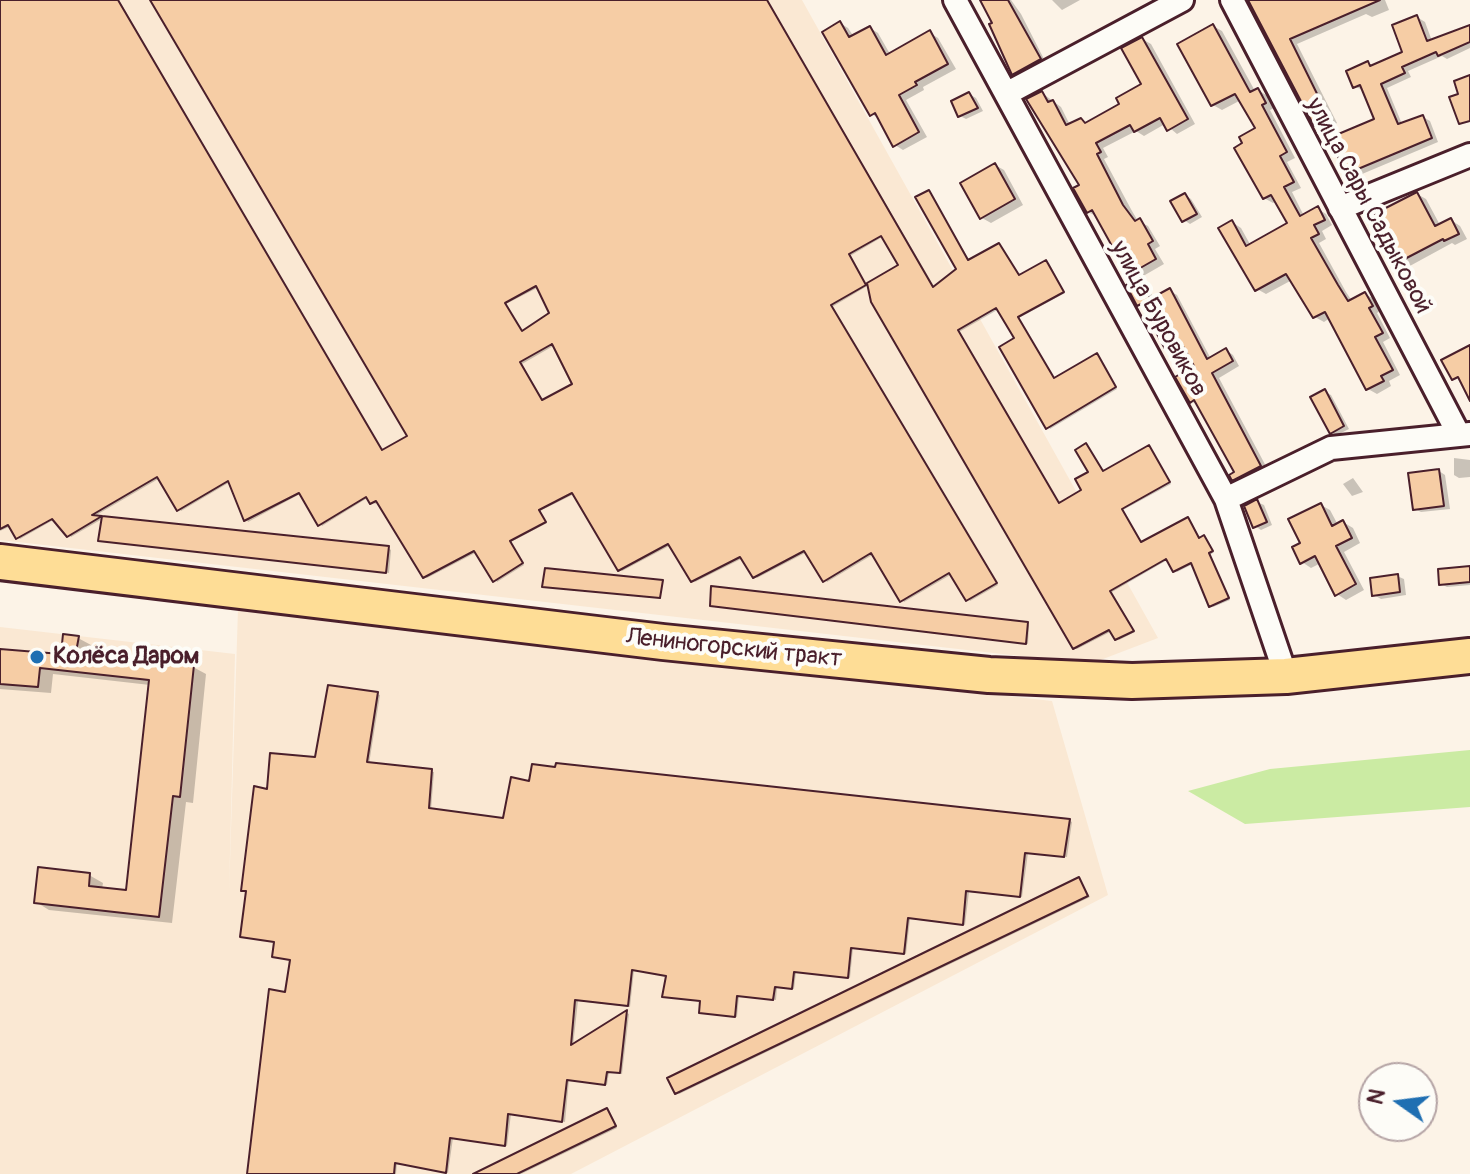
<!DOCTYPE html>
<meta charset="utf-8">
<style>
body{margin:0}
#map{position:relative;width:1470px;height:1174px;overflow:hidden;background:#fcf3e7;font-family:Pangolin,sans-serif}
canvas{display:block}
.north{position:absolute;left:1358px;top:1062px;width:80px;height:80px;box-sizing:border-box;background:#fdfcf7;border:2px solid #b5a4a5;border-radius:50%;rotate:284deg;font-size:22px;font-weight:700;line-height:32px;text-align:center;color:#4a1f2b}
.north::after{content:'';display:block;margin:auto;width:28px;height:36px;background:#1f6fb2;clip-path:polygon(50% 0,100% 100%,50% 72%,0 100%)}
</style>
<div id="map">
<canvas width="1470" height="1174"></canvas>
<div class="north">N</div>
</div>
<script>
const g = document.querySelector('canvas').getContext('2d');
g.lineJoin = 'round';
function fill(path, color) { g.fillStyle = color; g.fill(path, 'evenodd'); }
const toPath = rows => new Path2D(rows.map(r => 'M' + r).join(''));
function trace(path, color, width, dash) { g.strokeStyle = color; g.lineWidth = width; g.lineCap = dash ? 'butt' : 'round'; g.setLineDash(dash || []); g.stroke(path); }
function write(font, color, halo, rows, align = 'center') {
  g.font = font + ' Pangolin,sans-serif'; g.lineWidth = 8; g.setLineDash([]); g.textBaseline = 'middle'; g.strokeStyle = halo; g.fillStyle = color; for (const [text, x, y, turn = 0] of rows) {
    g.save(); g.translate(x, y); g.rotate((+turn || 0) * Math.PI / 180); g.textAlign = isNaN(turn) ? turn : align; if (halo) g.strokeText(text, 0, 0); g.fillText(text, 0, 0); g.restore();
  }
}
const built = toPath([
 [0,0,802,0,1158,638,1090,664,0,540],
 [238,609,1052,701,1108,895,571,1174,0,1174,0,627,235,654,229,893]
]);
const green = toPath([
 [1470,750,1470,807,1245,824,1188,791,1270,769]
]);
const shadow = toPath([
 [0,0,119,0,383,452,410,437,153,0,767,0,935,288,958,270,929,192,970,261,999,245,1020,276,1046,262,1049,263,1065,293,1019,318,1055,379,1097,356,1117,389,1050,429,1017,339,999,309,959,332,1060,505,1084,491,1091,472,1086,445,1104,472,1149,447,1171,484,1123,510,1142,544,1188,519,1191,521,1201,540,1207,539,1214,552,1210,555,1230,600,1213,607,1211,605,1193,564,1177,572,1169,559,1112,592,1135,632,1119,640,1112,631,1077,649,1074,648,869,285,832,307,998,585,970,601,952,574,904,602,874,554,827,582,807,552,757,578,743,558,695,582,671,545,622,571,574,494,540,511,547,523,511,542,524,565,497,582,477,552,427,578,424,576,379,501,375,504,369,497,322,526,300,494,248,522,230,482,181,511,160,478,93,517,102,519,71,537,55,519,20,539,11,526,0,531],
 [884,236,901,266,866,285,850,256],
 [539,287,552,314,523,333,506,304],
 [555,345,574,385,544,402,522,364],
 [982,0,1011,0,1021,14,1046,63,1020,77,1013,74,995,24],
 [1052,0,1080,0,1062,10],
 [1255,0,1385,0,1389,10,1372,17,1366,14,1297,44,1337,123,1324,130,1315,125],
 [1417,17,1425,22,1432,41,1470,25,1470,48,1447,59,1442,56,1408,71,1411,77,1387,88,1402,124,1423,117,1430,121,1438,142,1355,177,1348,173,1377,120,1364,90,1355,87,1368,63,1374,67,1405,53],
 [840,23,848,28,854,37,870,28,878,33,890,54,930,33,938,38,956,69,923,87,924,90,906,100,927,137,903,150,895,145,881,120,872,114],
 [1213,26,1222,31,1255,91,1258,90,1266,95,1274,108,1270,110,1295,158,1287,162,1301,188,1292,192,1304,216,1318,209,1326,214,1332,225,1322,231,1326,239,1319,243,1346,292,1352,301,1365,294,1374,299,1380,311,1377,313,1390,338,1383,342,1400,375,1389,381,1391,386,1377,394,1368,389,1330,318,1324,322,1315,317,1292,280,1266,294,1257,289,1232,222,1241,228,1251,246,1289,224,1277,201,1273,203,1264,198,1257,129,1241,100,1222,110,1213,105],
 [1142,39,1151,44,1195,124,1177,134,1165,124,1144,136,1136,131,1103,148,1108,157,1104,159,1132,211,1138,221,1148,226,1160,246,1155,249,1164,264,1138,279,1130,274,1098,217,1088,212,1081,186,1042,93,1061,107,1070,125,1081,120,1088,124,1122,105,1144,85],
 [969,94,976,98,983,111,966,119,960,116],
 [995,165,1004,170,1023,205,991,223,982,218],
 [1417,194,1426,199,1440,225,1451,220,1460,226,1467,239,1455,245,1452,243,1408,267,1399,262],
 [1185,195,1191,199,1202,217,1190,224,1184,220],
 [1139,279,1146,284,1154,299,1170,291,1177,295,1211,359,1226,350,1233,355,1239,366,1219,378,1268,470,1241,483,1233,479,1237,473,1199,406,1191,401,1197,367,1185,346,1174,352,1166,347,1146,309,1139,305],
 [1325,392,1331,395,1349,429,1337,435,1331,432],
 [1454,458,1470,460,1470,477,1459,478,1454,475],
 [1439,471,1445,475,1450,509,1421,512,1415,509],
 [1353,478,1363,492,1352,496,1343,484],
 [1257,502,1264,505,1272,525,1261,530,1255,526],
 [1321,505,1330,510,1338,525,1343,522,1353,528,1360,543,1344,552,1364,590,1346,600,1337,594,1321,563,1311,568,1302,562,1302,544],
 [102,541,388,548,391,550,389,573],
 [1470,568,1470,585,1447,587,1441,584],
 [1397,576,1404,579,1406,595,1381,599,1374,595],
 [715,606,1027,624,1029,625,1028,644],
 [78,638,91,645,90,656,193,667,206,674,193,803,186,802,172,923,49,910,36,902,89,875,103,883,102,889,128,892,150,685,53,674,51,693,0,689,0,651,63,656],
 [377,694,380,695,369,764,434,772,431,810,505,820,531,783,1070,821,1072,822,1067,857,1028,853,1022,897,969,892,965,925,910,919,906,954,853,948,850,978,796,972,794,989,777,987,776,1000,739,996,737,1017,703,1013,702,1002,667,997,668,976,634,970,630,1007,578,1001,573,1046,627,1013,629,1014,622,1074,609,1072,607,1085,569,1080,565,1122,511,1114,507,1146,453,1138,448,1173,397,1163,396,1174,249,1174,287,994,292,960,276,942,248,892,243,890,269,791,317,759],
 [1079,879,1090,897,679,1094,677,1092],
 [607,1110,617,1128,521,1174,477,1174]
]);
const building = toPath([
 [0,0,118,0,382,450,407,436,150,0,767,0,933,287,956,269,915,197,929,190,968,260,999,243,1019,275,1046,260,1064,292,1018,317,1054,378,1097,353,1116,387,1046,429,999,347,1014,338,996,308,958,330,1059,503,1081,490,1075,479,1088,472,1075,450,1086,443,1103,471,1149,445,1170,482,1122,509,1141,542,1188,517,1199,538,1204,535,1213,551,1209,553,1229,598,1209,607,1191,563,1173,572,1166,559,1110,591,1134,631,1115,640,1109,630,1073,649,871,302,867,283,898,265,881,236,849,254,866,285,831,305,997,583,966,601,949,573,900,602,871,553,823,582,804,551,753,578,740,557,691,582,668,544,618,571,572,493,539,510,546,522,510,541,523,563,493,582,474,551,423,578,376,501,370,504,366,497,318,526,299,493,244,521,228,481,177,511,157,477,92,515,102,516,67,537,52,519,16,539,8,525,0,529,0,0],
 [536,286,549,313,522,331,505,303,536,286],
 [552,344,572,384,542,400,520,362,552,344],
 [980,0,1008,0,1041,59,1012,75,989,24,992,23,980,0],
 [1248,0,1380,0,1290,39,1329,118,1314,126,1248,0],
 [1417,15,1427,41,1470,25,1470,42,1438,56,1436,52,1402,67,1405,73,1381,84,1398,124,1423,115,1432,138,1346,174,1336,152,1342,149,1336,135,1374,119,1360,85,1353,88,1346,71,1368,61,1370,66,1402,52,1392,25,1417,15],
 [840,21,849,37,870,26,886,55,930,30,948,64,915,82,917,85,899,95,919,132,893,147,875,113,870,116,822,32,840,21],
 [1213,24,1250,92,1258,88,1266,103,1262,105,1287,152,1280,156,1294,182,1284,187,1300,216,1318,206,1325,220,1314,225,1319,234,1311,238,1338,285,1348,301,1365,292,1373,306,1369,308,1383,333,1375,337,1393,370,1381,376,1384,381,1366,390,1325,312,1313,318,1286,274,1255,291,1218,228,1232,220,1246,246,1287,223,1271,195,1263,199,1234,148,1242,143,1239,137,1255,128,1235,94,1211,106,1177,44,1213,24],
 [1142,37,1188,119,1167,131,1160,118,1134,132,1130,125,1096,143,1101,152,1097,154,1123,205,1135,221,1140,218,1153,241,1148,244,1156,259,1128,275,1092,210,1087,213,1073,188,1079,185,1026,99,1042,91,1048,102,1053,100,1066,125,1081,118,1085,123,1119,104,1116,98,1141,84,1121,48,1142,37],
 [1470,75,1470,121,1459,124,1449,97,1458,94,1454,81,1470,75],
 [969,92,978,108,958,117,951,101,969,92],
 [995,163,1015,199,980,219,960,183,995,163],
 [1417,192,1435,226,1451,218,1459,234,1444,241,1443,239,1397,263,1372,215,1417,192],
 [1185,193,1197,214,1182,222,1170,201,1185,193],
 [1139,277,1150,299,1170,288,1207,359,1226,348,1233,361,1212,373,1261,466,1232,481,1229,475,1234,472,1194,400,1190,403,1175,377,1194,366,1180,341,1165,349,1141,304,1137,306,1126,285,1139,277],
 [1470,345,1470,401,1458,377,1452,380,1441,360,1470,345],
 [1325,389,1344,426,1330,434,1310,397,1325,389],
 [1439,469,1444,506,1413,510,1408,473,1439,469],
 [1257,499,1267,522,1253,528,1244,506,1257,499],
 [1321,503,1332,526,1343,520,1352,538,1336,546,1356,584,1335,596,1315,556,1300,564,1292,547,1300,543,1288,519,1321,503],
 [102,516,389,546,386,573,98,541,102,516],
 [1470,566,1470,582,1439,585,1438,569,1470,566],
 [545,568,663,580,660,598,542,587,545,568],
 [1398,574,1400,592,1372,596,1370,578,1398,574],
 [711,586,1028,622,1026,644,710,606,711,586],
 [63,634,79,636,76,652,194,665,180,797,173,796,159,917,34,903,38,867,90,873,89,886,126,890,149,680,40,668,38,687,0,684,0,649,61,654,63,634],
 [328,685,378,692,367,762,432,769,429,808,503,818,511,777,529,781,532,764,555,767,556,763,1070,819,1064,857,1025,853,1020,897,966,891,963,925,908,918,904,954,851,948,848,978,794,972,792,989,775,987,773,1000,737,996,735,1017,699,1013,700,1001,662,997,666,976,632,970,628,1006,575,1000,571,1045,627,1010,620,1073,607,1072,605,1085,567,1080,562,1122,508,1114,505,1146,450,1138,446,1173,395,1163,394,1174,247,1174,269,989,285,992,290,960,272,957,274,942,240,937,246,891,241,891,254,786,267,789,270,753,315,757,328,685],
 [1079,877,1088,896,675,1094,667,1078,1079,877],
 [607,1108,616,1126,517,1174,473,1174,607,1108]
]);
const street = toPath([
 [955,0,1226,499,1286,676],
 [1232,0,1459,435],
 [1006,94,1182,0],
 [1340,208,1470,155],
 [1226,499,1331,448,1470,434]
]);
const primary = toPath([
 [0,562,663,642,989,675,1132,681,1286,676,1470,656]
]);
const markers = [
 [37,657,8,"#1f6fb2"]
];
const streetNames = [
 ["улица Сары Садыковой",1368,206,62],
 ["улица Буровиков",1158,319,61],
 ["Лениногорский тракт",734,649,6]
];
const poiNames = [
 ["Колёса Даром",53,657]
];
fill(built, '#fae8d3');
fill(green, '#cbeba3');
fill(shadow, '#0003');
fill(building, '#f6cda5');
trace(building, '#4a1f2b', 2);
trace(street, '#4a1f2b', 28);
trace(primary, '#4a1f2b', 40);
trace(street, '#fdfcf7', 22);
trace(primary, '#fedd96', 34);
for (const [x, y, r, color] of markers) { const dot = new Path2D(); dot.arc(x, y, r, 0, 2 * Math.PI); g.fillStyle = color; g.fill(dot); trace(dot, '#fdfcf7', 3); }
write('24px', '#4a1f2b', '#fdfcf7', streetNames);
write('bold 24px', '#4a1f2b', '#fdfcf7', poiNames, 'left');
</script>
